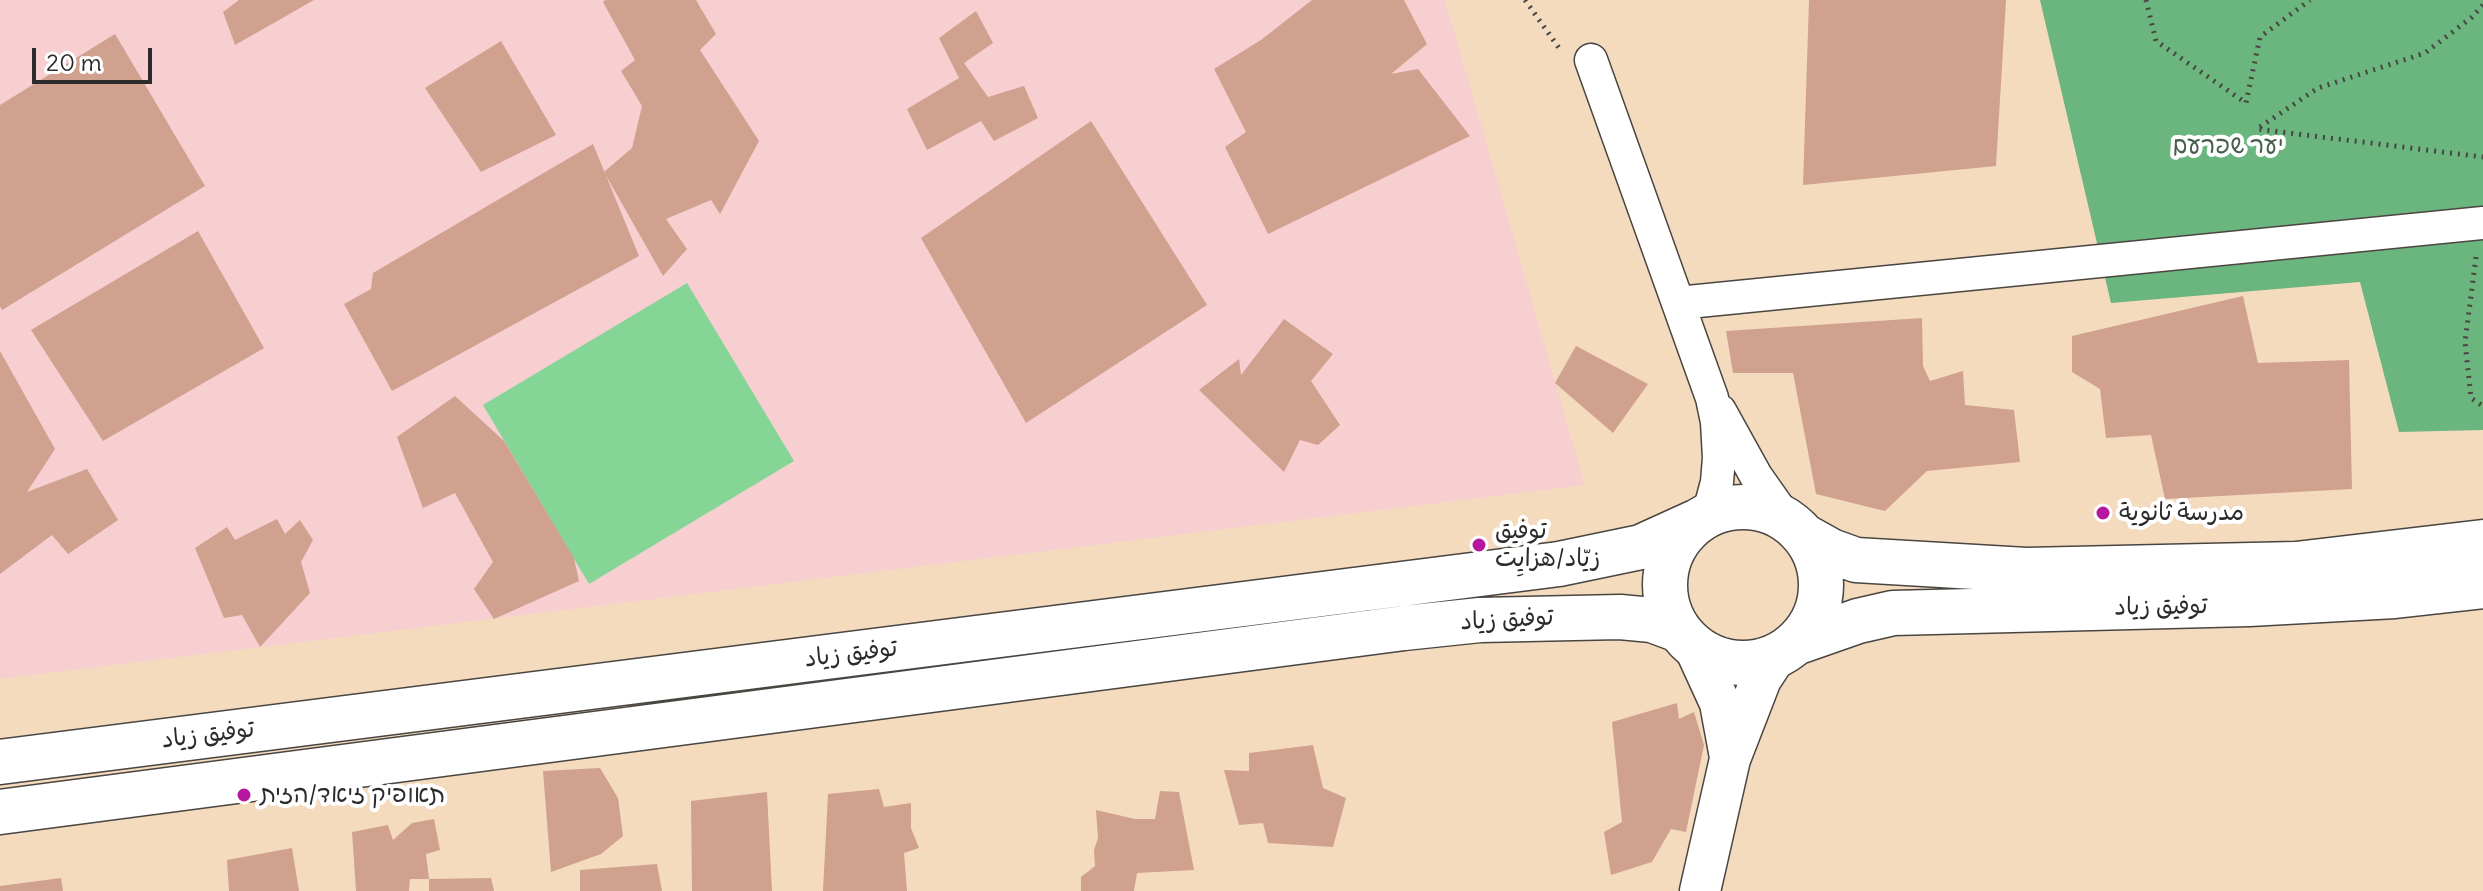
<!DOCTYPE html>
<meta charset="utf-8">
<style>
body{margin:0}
#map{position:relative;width:2483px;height:891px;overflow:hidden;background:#f4dbbe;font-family:Delius,sans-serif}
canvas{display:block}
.scale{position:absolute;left:32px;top:48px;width:120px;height:36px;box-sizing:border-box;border:4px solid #2b2b2b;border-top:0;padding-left:10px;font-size:24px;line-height:28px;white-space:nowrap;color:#2b2b2b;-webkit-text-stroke:6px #fff;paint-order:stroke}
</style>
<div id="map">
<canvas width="2483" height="891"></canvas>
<div class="scale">20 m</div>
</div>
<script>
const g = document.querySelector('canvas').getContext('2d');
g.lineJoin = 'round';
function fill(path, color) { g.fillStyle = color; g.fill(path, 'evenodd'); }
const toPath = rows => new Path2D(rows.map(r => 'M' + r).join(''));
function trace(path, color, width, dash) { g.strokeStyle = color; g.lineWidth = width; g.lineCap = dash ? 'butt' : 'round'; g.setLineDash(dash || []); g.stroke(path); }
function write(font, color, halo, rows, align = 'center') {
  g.font = font + ' Delius,"Playpen Sans Arabic","Playpen Sans Hebrew",sans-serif'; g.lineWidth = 8; g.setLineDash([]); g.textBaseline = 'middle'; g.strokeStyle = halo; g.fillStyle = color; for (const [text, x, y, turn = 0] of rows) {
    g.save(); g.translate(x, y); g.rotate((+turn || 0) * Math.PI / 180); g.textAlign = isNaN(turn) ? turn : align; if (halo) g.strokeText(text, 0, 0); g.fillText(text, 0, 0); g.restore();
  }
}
const built = toPath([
 [0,0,1445,0,1585,485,0,679]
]);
const green = toPath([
 [687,283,794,461,589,584,483,405]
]);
const forest = toPath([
 [2040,0,2483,0,2483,430,2399,432,2360,282,2111,303]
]);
const building = toPath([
 [239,0,314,0,235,45,223,12],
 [605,0,696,0,716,34,700,50,759,141,720,214,711,200,666,219,687,249,663,276,604,172,632,148,642,106,621,71,635,60,603,2],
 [1312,0,1404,0,1427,44,1391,74,1418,69,1470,136,1268,234,1225,147,1246,132,1214,69,1261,40],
 [1809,0,2006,0,1996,166,1803,185],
 [976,11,993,43,964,63,988,97,1024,86,1038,118,994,141,981,121,927,150,907,109,959,78,939,38],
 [115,34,205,186,2,310,0,306,0,105],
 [501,41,556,135,481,172,425,88],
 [1091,121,1207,305,1026,423,921,238],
 [593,144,639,256,392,391,344,304,371,289,373,273],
 [198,231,264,348,103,441,31,330],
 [2243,296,2258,363,2349,360,2352,489,2165,499,2151,435,2106,438,2100,389,2072,372,2072,336],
 [1922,318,1923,366,1930,381,1963,371,1965,405,2014,410,2020,462,1927,471,1885,511,1816,494,1793,373,1733,373,1726,331],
 [1284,319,1333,354,1311,381,1340,425,1318,445,1300,440,1284,472,1199,390,1239,359,1241,375],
 [1576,346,1648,384,1613,433,1555,383],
 [0,351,55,449,27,492,87,469,118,520,68,554,52,535,0,574],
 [455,396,504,441,574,558,579,581,494,619,474,589,493,562,455,493,423,508,397,437],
 [277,519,285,534,300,520,313,540,301,562,310,593,260,647,242,615,224,618,195,548,227,527,235,540],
 [1677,703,1679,719,1694,712,1704,745,1686,832,1671,829,1652,862,1611,875,1604,832,1622,822,1612,722],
 [1313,745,1323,788,1346,798,1333,847,1268,843,1263,823,1239,825,1224,770,1249,771,1249,753],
 [600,768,618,798,623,836,601,854,551,872,543,771],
 [879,789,884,807,911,803,911,828,919,848,904,853,907,891,823,891,828,794],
 [1160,791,1179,792,1194,870,1137,873,1134,891,1081,891,1081,877,1095,866,1094,850,1098,838,1096,810,1135,819,1155,819],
 [767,792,772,891,692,891,691,801],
 [434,819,440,850,426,854,429,879,410,879,409,891,356,891,352,832,388,825,393,840,412,823],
 [292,848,299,891,229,891,227,860],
 [657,864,662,891,580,891,580,870],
 [61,878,63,891,0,891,0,886],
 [491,878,494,891,429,891,429,879]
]);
const path = toPath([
 [1525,0,1559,48],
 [2146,0,2156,41,2246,103,2260,37,2310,0],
 [2483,5,2472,17,2425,53,2318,88,2257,129,2483,157],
 [2476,257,2465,342,2471,398,2483,406]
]);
const minor = toPath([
 [1591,60,1712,398,1717,422,1719,458,1717,482,1708,516],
 [1678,303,2483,223],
 [1720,411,1756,476,1787,520]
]);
const tertiary = toPath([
 [1693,644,1720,703,1730,757],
 [1700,891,1730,759,1761,679,1776,656]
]);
const secondary = toPath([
 '1665 585a78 78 0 1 1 156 0a78 78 0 1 1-156 0Z',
 [1804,536,1831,551,1856,560,2026,570,2296,564,2483,542],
 [1795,643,1858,621,1893,613,2249,604,2395,596,2483,586],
 [0,762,1559,564,1641,547,1696,522],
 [0,812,1404,628,1480,620,1620,617,1652,620,1679,630]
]);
const markers = [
 [2103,513,8,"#b5179e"],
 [1479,545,8,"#b5179e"],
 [244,795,8,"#b5179e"]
];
const parkNames = [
 ["יער שפרעם",2228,146]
];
const poiNames = [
 ["مدرسة ثانوية",2119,513],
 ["توفيق",1495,531],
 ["زيّاد/هزايِت",1495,559],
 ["תאופיק זיאד/הזית",260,795]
];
const streetNames = [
 ["توفيق زياد",2161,607,-1],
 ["توفيق زياد",1507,620,-3],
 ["توفيق زياد",851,654,-7],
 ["توفيق زياد",208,735,-7]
];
fill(built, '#f7cfd0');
fill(green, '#84d596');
fill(forest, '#6bb67f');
fill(building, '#d1a18f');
trace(minor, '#494541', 35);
trace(tertiary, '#494541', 43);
trace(secondary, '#494541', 47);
trace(path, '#494541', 5, [2, 6]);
trace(minor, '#fff', 32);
trace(tertiary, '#fff', 40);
trace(secondary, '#fff', 44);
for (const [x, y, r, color] of markers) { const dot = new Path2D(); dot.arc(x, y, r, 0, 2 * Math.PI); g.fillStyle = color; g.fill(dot); trace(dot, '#fff', 3); }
write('24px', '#465e4b', '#fff', parkNames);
write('24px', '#2b2b2b', '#fff', poiNames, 'left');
write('24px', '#2b2b2b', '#fff', streetNames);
</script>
